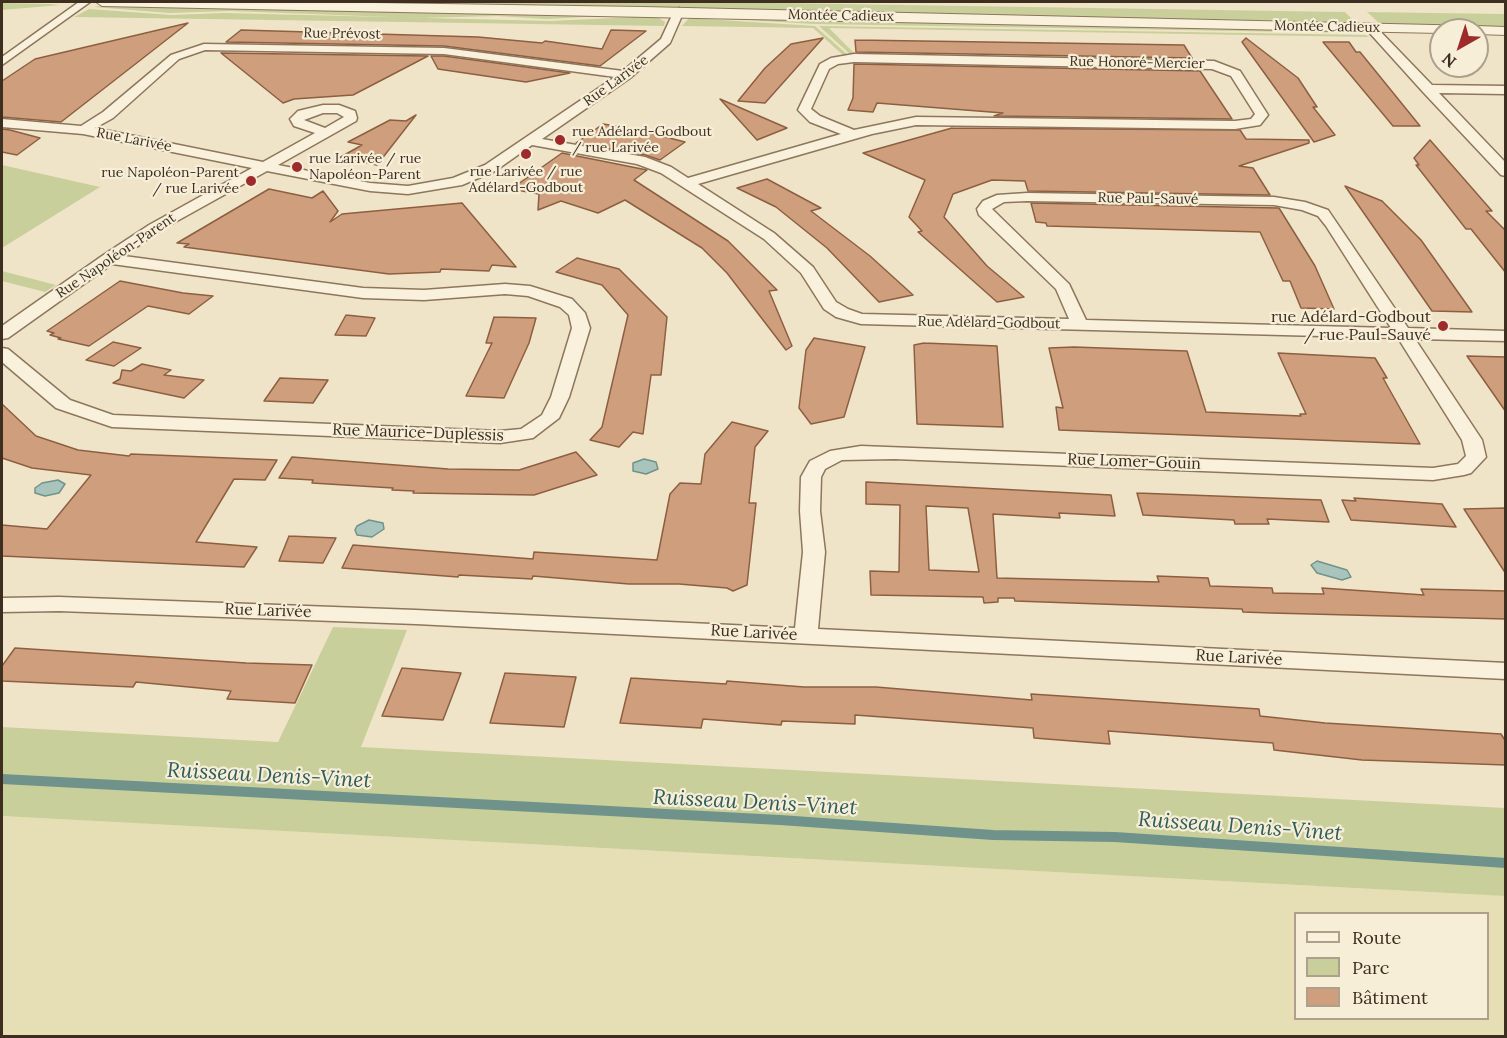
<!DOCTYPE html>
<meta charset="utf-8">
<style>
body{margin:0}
#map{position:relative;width:1507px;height:1038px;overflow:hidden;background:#f0e4c8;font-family:Lora,serif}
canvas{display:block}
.frame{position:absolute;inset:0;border:3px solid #3d2e20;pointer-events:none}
.legend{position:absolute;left:1294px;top:912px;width:195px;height:108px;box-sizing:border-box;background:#f7eed8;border:2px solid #ada18e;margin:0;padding:8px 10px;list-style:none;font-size:18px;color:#3d2e20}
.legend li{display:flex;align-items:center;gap:12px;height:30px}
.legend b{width:30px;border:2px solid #ada18e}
.north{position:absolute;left:1429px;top:18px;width:60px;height:60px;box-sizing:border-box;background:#f7eed8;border:2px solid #ada18e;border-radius:50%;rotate:219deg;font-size:16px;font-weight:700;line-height:24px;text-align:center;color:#3d2e20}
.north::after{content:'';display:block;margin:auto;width:21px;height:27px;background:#9e2a2b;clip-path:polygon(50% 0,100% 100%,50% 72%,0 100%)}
</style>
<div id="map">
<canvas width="1507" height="1038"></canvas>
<div class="frame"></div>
<ul class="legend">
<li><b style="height:8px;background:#faf1dc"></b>Route</li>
<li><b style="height:16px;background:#c9cf9b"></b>Parc</li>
<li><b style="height:16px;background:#cf9f7d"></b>Bâtiment</li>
</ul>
<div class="north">N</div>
</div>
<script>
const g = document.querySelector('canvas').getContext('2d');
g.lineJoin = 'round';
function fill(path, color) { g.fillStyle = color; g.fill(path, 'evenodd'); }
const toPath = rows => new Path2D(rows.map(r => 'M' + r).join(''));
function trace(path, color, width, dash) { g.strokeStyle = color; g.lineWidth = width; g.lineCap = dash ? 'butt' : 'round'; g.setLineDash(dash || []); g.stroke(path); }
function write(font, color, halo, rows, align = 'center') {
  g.font = font + ' Lora,serif'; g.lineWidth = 4.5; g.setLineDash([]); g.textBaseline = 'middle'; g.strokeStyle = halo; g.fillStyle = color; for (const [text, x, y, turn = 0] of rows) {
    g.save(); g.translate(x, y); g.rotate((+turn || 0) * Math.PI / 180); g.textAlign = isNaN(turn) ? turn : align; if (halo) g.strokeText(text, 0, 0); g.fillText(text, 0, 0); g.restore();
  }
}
const farmland = toPath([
 [2,816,1505,896,1505,1036,2,1036],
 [1296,914,1488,914,1488,1018,1296,1018]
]);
const green = toPath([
 [270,2,714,2,1345,12,1355,22],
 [2,3,49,4,61,5,2,10],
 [106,5,622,15,547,19,497,16,418,18,230,11,169,13,94,7],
 [89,9,172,15,224,13,550,21,635,17,659,18,665,22,664,26,74,17],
 [1367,12,1505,14,1505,27,1380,24],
 [694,17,1351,31,1360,33,814,24],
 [689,18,815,26,848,55,843,55,813,28,682,26],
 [819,26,1366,35,1369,37,829,28,855,54,851,55],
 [2,165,100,187,2,248],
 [2,271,56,285,45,292,2,281],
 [333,627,407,630,361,747,1505,808,1505,896,2,816,2,727,278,742]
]);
const water = toPath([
 [644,459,656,462,658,469,646,474,633,471,633,463,644,459],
 [58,480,65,484,59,493,45,496,35,493,35,488,42,483,58,480],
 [369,520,383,523,384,529,372,537,357,535,355,530,357,526,369,520],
 [1317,561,1347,570,1351,577,1342,580,1317,573,1311,565,1317,561]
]);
const stream = toPath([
 [2,779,780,820,993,835,1115,837,1506,863]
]);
const building = toPath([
 [188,23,61,122,2,117,2,81,35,59,188,23],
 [241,30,478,37,542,43,545,41,602,49,611,30,646,31,600,66,444,46,226,42,241,30],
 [823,38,765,103,738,101,765,68,791,44,823,38],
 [1246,38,1298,78,1317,107,1313,107,1335,135,1314,142,1242,42,1246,38],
 [855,40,1184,45,1192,58,856,52,855,40],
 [1323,42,1349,42,1356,52,1360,52,1420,126,1393,126,1323,42],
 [221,53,428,56,353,95,294,99,283,103,221,53],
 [431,56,444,56,570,73,526,82,438,69,431,56],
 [854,64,1200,71,1232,119,994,116,1003,113,877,103,873,112,848,110,853,98,854,64],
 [720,99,787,128,757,140,720,99],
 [416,115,377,165,339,158,362,145,348,142,390,120,406,121,416,115],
 [603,124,630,128,685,142,660,160,645,155,576,143,603,124],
 [952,128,1240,130,1246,139,1309,140,1309,143,1239,166,1253,168,1270,195,1028,191,1025,181,992,180,953,194,944,217,987,266,1024,297,997,302,918,232,922,231,909,217,925,180,863,153,952,128],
 [2,129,10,130,40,138,17,155,2,152,2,129],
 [1430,140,1492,211,1486,211,1506,231,1506,273,1471,229,1466,229,1416,165,1419,165,1414,158,1430,140],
 [562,153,647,170,634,180,728,241,777,290,769,291,792,346,786,350,727,273,702,248,625,200,598,213,561,201,538,210,539,194,511,189,562,153],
 [767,179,821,208,811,211,870,256,913,295,879,302,827,248,776,207,737,188,767,179],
 [1345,186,1382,201,1421,240,1472,312,1432,311,1345,186],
 [269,189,312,198,323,191,338,211,330,222,342,214,462,203,516,267,492,265,489,271,441,269,440,272,389,274,184,247,189,244,177,243,269,189],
 [1031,203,1279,208,1315,266,1334,309,1301,308,1290,281,1283,281,1260,232,1047,226,1046,223,1036,222,1031,203],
 [577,258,619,269,667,317,661,375,651,375,643,434,633,432,619,447,590,440,602,427,628,315,602,285,556,272,577,258],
 [120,281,183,293,213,296,189,314,148,306,89,346,58,339,61,338,50,335,54,333,47,331,120,281],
 [346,315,375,318,366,336,335,335,346,315],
 [494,317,536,318,529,343,504,398,466,396,492,343,486,343,494,317],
 [814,338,865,347,844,417,811,424,799,408,806,350,814,338],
 [113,342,141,348,114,366,86,360,113,342],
 [924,343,997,346,1003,427,917,424,914,345,924,343],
 [1074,347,1187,351,1206,412,1301,416,1300,414,1306,414,1278,353,1375,358,1387,378,1383,378,1420,444,1059,430,1056,407,1063,408,1049,348,1074,347],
 [1467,356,1506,357,1506,412,1467,356],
 [142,364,171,370,164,375,204,380,184,398,113,383,120,379,122,370,131,371,142,364],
 [280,378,328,380,313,403,264,401,280,378],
 [2,404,36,436,78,450,129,456,131,454,277,460,265,480,234,479,196,542,257,547,244,567,2,556,2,525,47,529,91,475,32,468,2,458,2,404],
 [732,422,768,431,755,447,749,503,756,503,747,585,733,591,727,588,679,584,629,584,533,576,532,579,459,575,458,577,342,568,353,545,533,559,534,552,657,560,670,494,680,483,701,484,705,454,732,422],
 [576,452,597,475,534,495,413,493,414,491,392,490,393,488,312,483,313,480,279,478,292,457,448,469,519,470,576,452],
 [866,482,1111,495,1115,516,1059,513,1060,518,993,514,997,578,1159,582,1157,576,1208,578,1210,586,1272,588,1273,593,1324,594,1322,588,1424,595,1421,589,1506,591,1506,619,1271,613,1243,612,1242,609,1015,601,1014,598,998,598,998,602,984,603,983,597,871,595,870,571,899,572,900,505,866,504,866,482],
 [926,506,968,508,979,572,929,570,926,506],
 [1137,493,1321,500,1329,522,1267,519,1269,524,1235,524,1234,520,1143,515,1137,493],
 [1354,498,1442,504,1456,527,1351,520,1342,500,1356,501,1354,498],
 [1506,508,1506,574,1464,509,1506,508],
 [289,536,336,538,323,563,279,561,289,536],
 [15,648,246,663,312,665,295,703,227,699,231,691,136,682,133,687,2,681,2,666,15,648],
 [402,668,461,673,443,720,382,716,402,668],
 [505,673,576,677,564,727,490,723,505,673],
 [631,678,726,684,727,681,804,687,876,687,1032,700,1031,694,1259,709,1260,716,1325,723,1501,734,1506,742,1506,765,1362,760,1274,750,1273,743,1108,731,1110,744,1034,738,1033,728,855,715,855,724,782,721,781,725,703,719,701,728,620,723,631,678]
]);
const minor = toPath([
 [79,2,90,2,2,65,2,57,79,2],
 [679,8,684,11,670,43,630,78,542,139,645,157,671,167,688,178,841,134,810,122,798,110,820,64,831,58,854,54,1214,61,1240,71,1268,115,1260,125,1235,129,916,125,872,134,698,184,774,233,813,267,836,302,848,309,862,314,1069,319,1056,289,979,215,977,209,983,201,997,195,1027,193,1274,197,1305,202,1328,210,1408,328,1506,331,1506,341,1415,339,1482,440,1486,457,1471,473,1464,475,1433,480,894,459,842,460,825,469,821,477,820,511,825,552,818,629,1506,663,1506,679,416,624,59,611,2,612,2,598,59,597,416,610,795,628,803,552,800,511,801,477,810,461,830,451,861,446,1433,468,1458,464,1466,456,1462,440,1398,338,861,324,836,317,824,309,801,273,764,239,661,173,637,164,532,145,495,171,462,185,408,194,370,191,267,171,159,231,124,256,363,288,424,290,505,284,530,286,572,299,585,313,590,328,569,397,559,418,533,438,500,443,112,427,56,408,2,362,2,348,8,349,70,400,113,415,500,431,521,429,542,415,551,397,572,328,569,315,560,307,528,296,505,294,424,300,363,298,112,264,8,338,2,339,2,326,102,256,149,225,252,168,83,134,2,127,2,119,81,126,103,112,171,55,204,44,444,48,623,71,661,39,674,11,679,8],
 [205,50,444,54,615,77,485,165,453,178,408,186,370,183,278,165,356,121,357,118,355,111,339,105,323,105,298,111,290,119,294,126,315,133,263,162,95,128,113,118,179,59,205,50],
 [854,62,1212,69,1231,76,1255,114,1251,119,1235,121,916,117,854,130,820,116,811,109,829,69,838,64,854,62],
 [323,113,337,113,344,117,325,128,304,120,323,113],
 [1027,201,1274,205,1302,210,1318,216,1326,226,1391,328,1086,320,1069,284,992,209,1004,202,1027,201],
 [1367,26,1375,26,1432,85,1506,86,1506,94,1439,93,1506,163,1506,176,1501,175,1423,92,1367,30,1367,26]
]);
const tertiary = toPath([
 [96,2,307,2,643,7,1477,26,1506,27,1506,35,1477,34,1477,30,1441,30,1441,33,102,6,96,2]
]);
const markers = [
 [560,140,6,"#9e2a2b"],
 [526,154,6,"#9e2a2b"],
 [297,167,6,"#9e2a2b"],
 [251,181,6,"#9e2a2b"],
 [1443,326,6,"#9e2a2b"]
];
const farStreetnames = [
 ["Montée Cadieux",841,16,1],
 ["Montée Cadieux",1327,27,1],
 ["Rue Prévost",342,34,1],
 ["Rue Honoré-Mercier",1137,63,1],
 ["Rue Larivée",616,81,-36],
 ["Rue Larivée",134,140,11],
 ["Rue Paul-Sauvé",1148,199,1],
 ["Rue Napoléon-Parent",116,256,-34],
 ["Rue Adélard-Godbout",989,323,1]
];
const farPoinames = [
 ["rue Adélard-Godbout",572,132],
 ["/ rue Larivée",572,148],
 ["rue Larivée / rue",309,159],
 ["Napoléon-Parent",309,175],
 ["rue Larivée / rue",526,172,"center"],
 ["Adélard-Godbout",526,188,"center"],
 ["rue Napoléon-Parent",239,173,"right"],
 ["/ rue Larivée",239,189,"right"]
];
const poiNames = [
 ["rue Adélard-Godbout",1431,317],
 ["/ rue Paul-Sauvé",1431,335]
];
const streetNames = [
 ["Rue Maurice-Duplessis",418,433,2],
 ["Rue Lomer-Gouin",1134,462,2],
 ["Rue Larivée",268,611,2],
 ["Rue Larivée",754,633,3],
 ["Rue Larivée",1239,658,3]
];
const nearWaternames = [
 ["Ruisseau Denis-Vinet",269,776,3],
 ["Ruisseau Denis-Vinet",755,803,3],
 ["Ruisseau Denis-Vinet",1240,827,4]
];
fill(farmland, '#e6deb5');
fill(green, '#c9cf9b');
fill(water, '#a9c4bc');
trace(water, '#6f938a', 1.5);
trace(stream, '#6f938a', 10);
fill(building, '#cf9f7d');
trace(building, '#8d5f41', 1.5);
trace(minor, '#8d765c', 3);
trace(tertiary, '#8d765c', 2);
fill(minor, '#faf1dc');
fill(tertiary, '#faf1dc');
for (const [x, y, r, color] of markers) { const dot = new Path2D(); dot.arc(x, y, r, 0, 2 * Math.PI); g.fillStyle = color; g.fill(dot); trace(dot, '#f7eed8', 2); }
write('14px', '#3d2e20', '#f7eed8', farStreetnames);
write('14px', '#3d2e20', '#f7eed8', farPoinames, 'left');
write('16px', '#3d2e20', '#f7eed8', poiNames, 'right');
write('16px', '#3d2e20', '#f7eed8', streetNames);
write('italic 21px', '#2f5d5a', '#f7eed8', nearWaternames);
</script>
